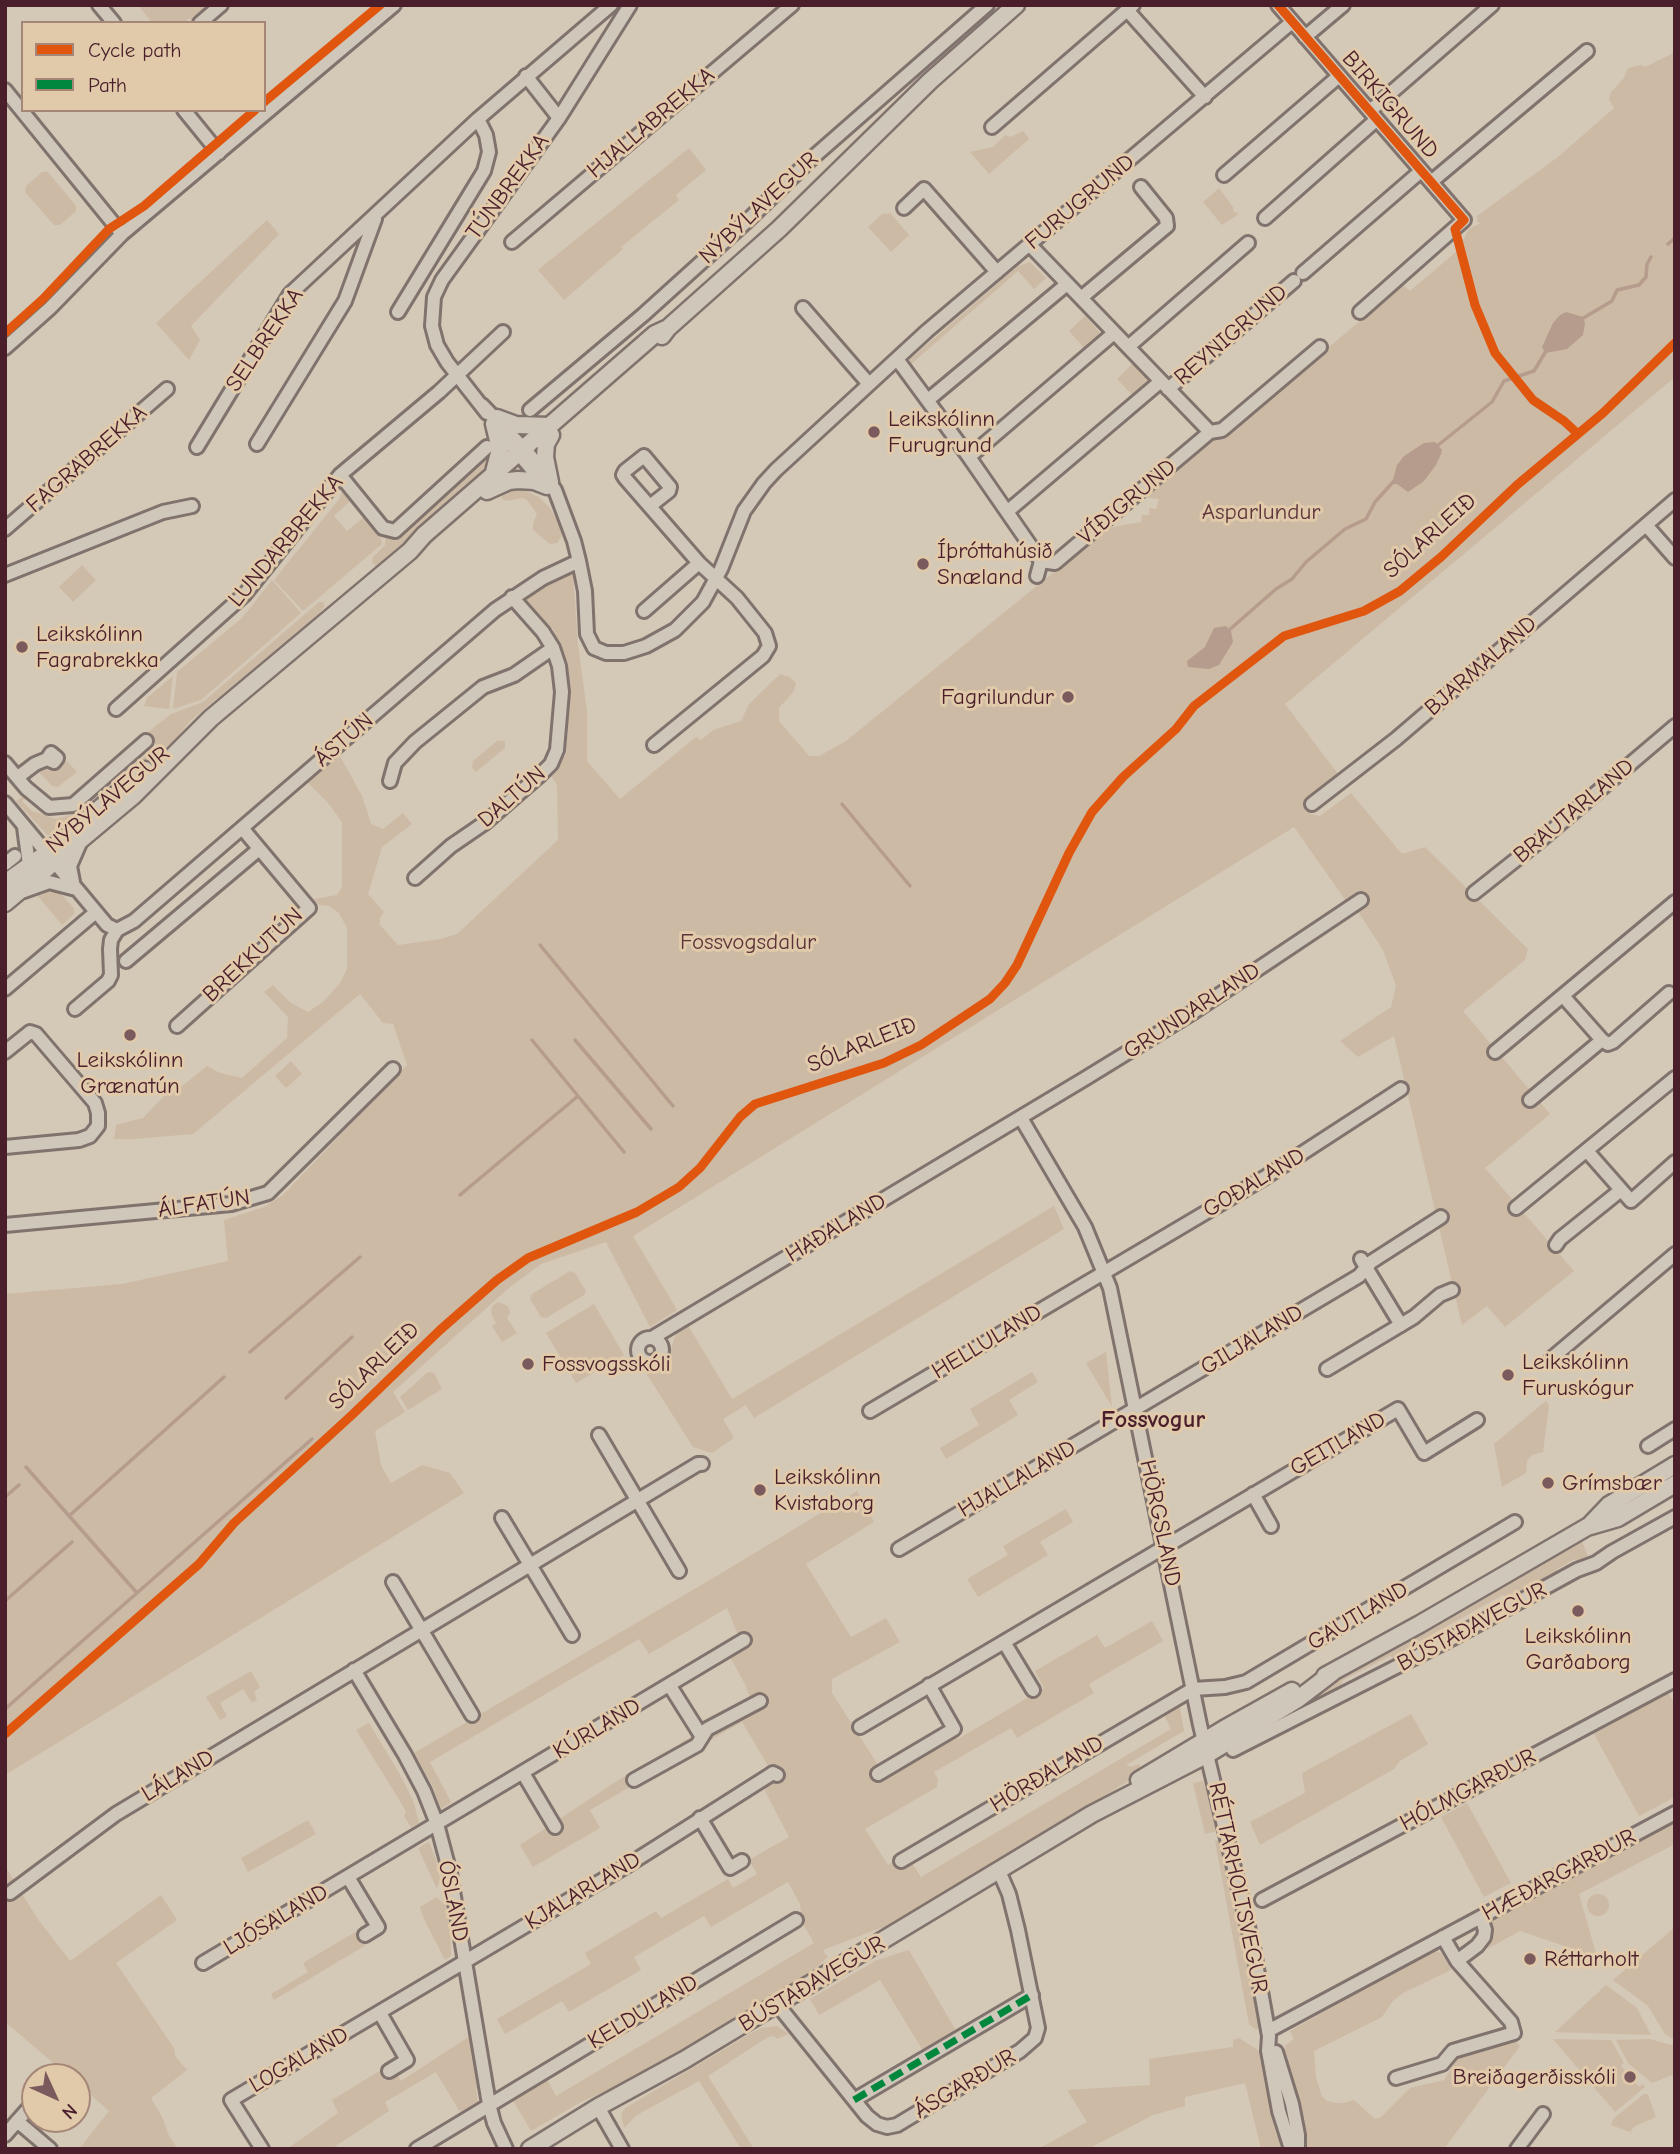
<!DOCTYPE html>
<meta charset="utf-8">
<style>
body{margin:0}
#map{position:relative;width:1680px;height:2154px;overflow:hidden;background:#d4c8b7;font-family:"Comic Neue",sans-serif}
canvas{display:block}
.frame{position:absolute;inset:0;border:7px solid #4a1f2b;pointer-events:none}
.legend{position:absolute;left:21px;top:21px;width:245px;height:91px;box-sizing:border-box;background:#e1caaa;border:2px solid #a58677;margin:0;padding:9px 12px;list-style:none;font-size:21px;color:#4a1f2b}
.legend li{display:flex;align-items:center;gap:14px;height:35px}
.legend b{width:35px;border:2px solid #a58677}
.north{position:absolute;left:21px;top:2063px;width:70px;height:70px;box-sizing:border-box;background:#e1caaa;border:2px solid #a58677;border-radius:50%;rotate:135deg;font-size:19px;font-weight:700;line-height:28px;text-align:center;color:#4a1f2b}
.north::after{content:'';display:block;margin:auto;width:24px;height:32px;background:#7a5a5c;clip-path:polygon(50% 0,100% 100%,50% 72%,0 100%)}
</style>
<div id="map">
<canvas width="1680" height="2154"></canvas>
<div class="frame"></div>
<ul class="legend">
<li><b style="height:9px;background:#e0560e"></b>Cycle path</li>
<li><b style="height:9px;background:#00873e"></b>Path</li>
</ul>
<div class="north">N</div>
</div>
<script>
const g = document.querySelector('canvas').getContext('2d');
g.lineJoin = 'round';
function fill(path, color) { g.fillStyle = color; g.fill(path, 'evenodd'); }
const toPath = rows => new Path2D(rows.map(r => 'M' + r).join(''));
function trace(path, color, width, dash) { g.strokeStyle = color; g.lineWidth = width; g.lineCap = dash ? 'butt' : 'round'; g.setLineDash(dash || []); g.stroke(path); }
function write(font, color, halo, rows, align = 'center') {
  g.font = font + ' "Comic Neue",sans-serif'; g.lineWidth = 6; g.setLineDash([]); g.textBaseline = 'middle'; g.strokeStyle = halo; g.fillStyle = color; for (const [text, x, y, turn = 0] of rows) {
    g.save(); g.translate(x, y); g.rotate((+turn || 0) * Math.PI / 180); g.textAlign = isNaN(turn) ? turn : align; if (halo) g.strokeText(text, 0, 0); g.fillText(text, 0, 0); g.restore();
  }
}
const green = toPath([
 [214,5,194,22,189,18,184,23,152,23,139,6],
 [1675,52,1675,377,1285,704,1338,774,1303,801,1311,814,1320,816,1351,793,1402,854,1425,847,1528,949,1525,960,1463,1011,1550,1114,1485,1168,1574,1271,1505,1327,1487,1306,1462,1325,1394,1036,1358,1057,1340,1041,1391,1007,1396,986,1383,950,1359,913,1346,901,1294,827,633,1236,677,1310,650,1327,606,1242,541,1264,510,1287,393,1392,405,1412,375,1431,381,1465,391,1483,422,1465,450,1473,464,1493,5,1775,5,1294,122,1284,228,1261,224,1220,264,1207,283,1195,407,1065,393,1024,383,1023,360,994,193,1134,134,1139,114,1139,116,1125,143,1118,165,1095,171,1095,207,1066,220,1073,242,1078,287,1038,288,1017,264,992,273,985,291,1003,308,1012,323,1002,340,983,347,969,347,928,339,913,329,906,319,905,314,899,337,895,342,887,342,822,328,803,307,782,340,756,362,796,371,824,383,829,403,813,412,824,382,847,368,894,384,912,380,918,380,925,398,945,441,939,457,934,558,840,557,785,549,773,566,755,569,700,565,666,553,629,523,596,545,584,573,573,578,645,587,711,587,761,620,799,696,737,701,740,713,730,741,721,749,704,780,674,789,677,796,683,794,691,779,708,779,721,809,756,819,756,846,741,1108,528,1141,522,1142,515,1149,515,1149,508,1156,509,1159,499,1144,497,1182,456,1317,357,1403,285,1410,291,1457,251,1469,229,1481,223,1477,222,1477,216,1558,157,1614,108,1609,99,1611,92,1624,78,1628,68,1641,65,1645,67],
 [1023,131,1029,139,989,174,970,152,993,147,1005,135,1011,137],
 [689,148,706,170,676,195,679,200,621,247,623,249,564,300,538,270],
 [42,172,48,172,76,206,76,211,60,225,54,225,25,192,26,186],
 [1219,188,1233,207,1233,211,1239,214,1222,225,1203,202],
 [890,213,909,235,891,252,868,227,882,214],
 [267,220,279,234,191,326,200,340,189,360,156,323],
 [1030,262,1046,278,1034,289,1018,271,910,365,910,359,1018,266],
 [1085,316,1101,334,1085,349,1069,331],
 [1133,363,1150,381,1134,397,1117,379],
 [491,454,487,469,376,567,372,563,373,557,385,545,386,536,397,536],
 [516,487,539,497,550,508,559,525,562,536,557,543,550,544,533,530,533,523,537,514,527,500,523,498,506,501,502,499,502,494,508,489],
 [342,491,350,501,334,516,347,531,364,517,381,538,382,544,303,611,274,580,340,498],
 [82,565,96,580,73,602,59,587],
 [272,580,301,613,201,700,173,709,177,672,242,618],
 [319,602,324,602,324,607,316,618,233,690,216,699,189,722,177,738,116,790,56,836,47,835,16,801,23,796,27,797,22,801,32,811,56,819,74,814,83,810,157,746,147,733,171,714,203,702],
 [173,676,169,709,144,706,147,698],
 [497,741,505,741,505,748,476,772,472,768,473,761],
 [67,761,77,772,58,787,52,786,37,770,30,775,28,772,43,766,52,770],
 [42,889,59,892,74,908,74,914,62,925,37,895,32,894],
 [291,1061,302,1074,286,1088,275,1076],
 [1054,1206,1064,1229,754,1418,746,1405,723,1419,734,1438,712,1453,693,1447,646,1373,659,1369,667,1363,676,1333,680,1329,679,1327,686,1322,732,1399],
 [570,1271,575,1273,586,1291,584,1295,546,1318,541,1317,530,1299,532,1294],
 [498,1302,508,1306,510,1313,507,1318,517,1333,502,1342,492,1326,496,1323,491,1313,492,1306],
 [594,1304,624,1355,576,1383,546,1333],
 [1106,1352,1112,1407,1086,1363],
 [428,1372,434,1373,442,1389,408,1410,400,1397],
 [1032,1372,1038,1382,1009,1400,1018,1415,946,1459,940,1448,979,1425,970,1409],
 [1546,1401,1549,1405,1543,1452,1532,1455,1527,1461,1526,1473,1502,1487,1494,1444],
 [857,1491,874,1522,806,1564,851,1637,886,1618,900,1642,832,1679,832,1693,880,1768,950,1727,958,1739,1044,1688,1035,1671,1097,1635,1105,1648,1152,1621,1163,1641,1089,1684,1094,1693,1017,1738,1011,1728,934,1772,938,1779,937,1787,865,1829,888,1865,906,1854,921,1877,1171,1729,1162,1711,1179,1702,1184,1731,1126,1765,1131,1767,1139,1764,1142,1772,1032,1842,888,1928,880,1928,826,1949,823,1951,828,1957,802,1980,667,2063,581,2102,531,2131,511,2097,546,2077,556,2096,814,1943,802,1922,800,1904,788,1882,711,1927,704,1916,634,1957,641,1970,569,2012,562,2001,505,2034,497,2019,591,1964,585,1953,656,1911,661,1918,728,1879,733,1888,757,1874,749,1860,789,1837,765,1791,770,1769,742,1722,590,1810,600,1828,533,1867,520,1845,617,1781,751,1701,746,1686,729,1655,743,1647,727,1608,649,1654,639,1639,430,1762,451,1802,441,1809,432,1785,414,1753,720,1574],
 [1066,1509,1073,1522,1040,1542,1048,1555,978,1597,967,1579,1008,1555,1003,1546],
 [1581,1539,1588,1556,1577,1562,1575,1559,1557,1569,1558,1572,1540,1582,1538,1579,1507,1599,1503,1595,1404,1650,1401,1659,1396,1661,1390,1656,1343,1680,1337,1693,1277,1714],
 [251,1671,260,1687,254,1692,257,1700,252,1703,243,1689,220,1703,227,1716,220,1720,206,1697],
 [1668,1693,1675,1704,1675,1797,1639,1816,1594,1734],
 [1411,1714,1428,1744,1400,1761,1394,1769,1260,1845,1250,1822,1305,1793,1302,1773],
 [369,1723,402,1778,414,1803,419,1823,411,1827,404,1816,406,1812,400,1801,356,1730],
 [1203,1781,1213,1804,1218,1831,1205,1834,1193,1783],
 [1467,1803,1511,1883,1484,1897,1441,1817],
 [1675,1819,1675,1844,1579,1894,1597,1957,1520,1931,1487,1949,1491,1935,1490,1921,1493,1918],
 [308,1820,316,1834,248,1872,241,1858],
 [1223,1839,1227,1845,1258,2002,1261,2025,1256,2030,1249,2024,1215,1841],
 [429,1842,436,1860,440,1879,437,1889,418,1848],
 [5,1866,37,1918,70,1961,161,1895,177,1920,116,1963,174,2048,175,2056,187,2070,151,2098,163,2119,169,2136,178,2149,79,2149,109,2111,77,2083,77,2077,70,2077,5,2022],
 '1587 1905a11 11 0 1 1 22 0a11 11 0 1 1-22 0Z',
 [437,1897,445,1905,450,1921,451,1956,445,1960,423,1917,420,1907],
 [1675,1927,1675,2040,1665,2034,1648,2006,1613,1980],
 [357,1931,366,1945,274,2000,271,1994,308,1972,303,1963],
 [909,1950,958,2034,925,2054,880,1980,819,2015,810,1999,877,1960],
 [1437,1951,1442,1954,1451,1970,1403,1993,1393,2001,1382,2017,1314,2051,1316,2078,1322,2096,1327,2101,1335,2103,1344,2103,1354,2100,1375,2119,1381,2117,1410,2088,1444,2080,1461,2053,1512,2038,1520,2046,1444,2149,1306,2149,1302,2111,1283,2053,1286,2045,1294,2039,1290,2031,1430,1952],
 [1606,1985,1637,2008,1651,2035,1555,2032],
 [777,2026,789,2034,777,2039,774,2036,768,2037,708,2076,754,2149,741,2149,699,2081,637,2115,624,2128,621,2114,625,2108,750,2034,761,2028],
 [470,2036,479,2088,476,2089,478,2102,460,2112,436,2072,385,2102,389,2111,331,2149,287,2149,338,2113,332,2100,386,2067,396,2073,401,2081],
 [1239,2038,1264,2054,1273,2106,1269,2108,1277,2136,1284,2135,1286,2149,1261,2149,1245,2083,1185,2097,1185,2106,1153,2115,1088,2149,1038,2149,1087,2122,1067,2090,1150,2085,1149,2059,1233,2047,1233,2040],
 [1553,2039,1611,2040,1624,2063,1621,2066,1639,2087,1643,2084,1645,2087,1615,2112],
 [1650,2039,1675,2046,1675,2074,1652,2083,1628,2063,1616,2040],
 [1644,2094,1648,2094,1656,2117,1635,2126,1630,2132,1611,2125,1614,2118]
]);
const water = toPath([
 [1566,312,1583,317,1585,323,1583,335,1567,349,1545,353,1542,347,1553,323,1560,315],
 [1435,442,1442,450,1441,454,1436,465,1424,481,1408,492,1397,484,1392,484,1397,465,1404,456,1424,443],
 [1226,626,1231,631,1233,642,1219,665,1209,669,1188,667,1187,661,1205,647,1214,628]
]);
const stream = toPath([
 [1668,244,1675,238],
 [1580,320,1612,301,1617,290,1639,285,1646,277,1647,264,1651,257],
 [1437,446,1492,402,1504,381,1534,371,1546,351],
 [1228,631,1276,589,1292,579,1306,562,1345,529,1366,519,1375,502,1394,481],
 [842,804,910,886],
 [540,945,673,1106],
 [532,1040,624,1152],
 [575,1040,651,1129],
 [460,1195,578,1096],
 [250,1352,360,1257],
 [286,1398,352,1337],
 [26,1467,137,1593],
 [5,1497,19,1485],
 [69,1516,224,1377],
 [5,1601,72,1542],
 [5,1709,312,1439]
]);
const minor = toPath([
 [99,5,114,23],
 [1278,5,1464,220,1360,312],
 [1127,10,1205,97],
 [200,23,221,5],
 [1305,37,1343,5],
 [526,76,559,118],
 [5,90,122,234],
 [184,110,219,153],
 [1370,111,1492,5],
 [992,127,1133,5],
 [1224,175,1339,76],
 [1431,182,1587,51],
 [904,208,924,189,997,272],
 [1265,218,1376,120],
 [512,242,792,5],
 [1029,244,1210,432],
 [1303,273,1421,171],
 [1081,298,1167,226,1166,218,1141,187],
 [803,308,869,384],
 [398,312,484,171,489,152,486,135,478,119],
 [1128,347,1248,243],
 [5,348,50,308,122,234,394,5],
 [897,359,969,457,1114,333],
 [1168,389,1294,281],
 [928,400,1067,284],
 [482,405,529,454,555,490,574,541,579,561,585,591,587,634,594,648,606,653,624,653,646,646,675,630,703,602,721,569,744,511,764,483,776,470,927,331,1292,22],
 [530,410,643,315,747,221,810,160,987,5],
 [487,413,447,362,437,345,432,326,434,297,442,280,559,118,630,5],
 [501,433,539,478],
 [257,444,345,301,375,219],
 [197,447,290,294,478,119,611,5],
 [969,457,1041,561,1037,576],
 [340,475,383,528,395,531,487,447],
 [650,506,669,491,670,487,644,456,625,471,623,475,625,478,699,563,737,598,765,633,769,646,763,656,654,745],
 [1008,511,1161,381],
 [1646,525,1675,558],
 [5,529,167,389],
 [1041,561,1055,563,1210,432,1222,430,1320,347],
 [5,575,163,512,192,506],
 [644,611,699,563],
 [116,709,245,594,340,475,439,392,503,332],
 [5,763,26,788,49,807,73,805,146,741],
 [18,777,35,764,47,759,54,762,57,758,51,753,47,759],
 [390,781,395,763,415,742,483,687,514,675,553,648],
 [5,803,107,925,117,930],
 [1312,804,1396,739,1675,500],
 [24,827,29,865],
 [5,864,15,856],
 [415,878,451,846,486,822,540,775,551,764,557,750,562,692,559,666,553,648,543,632,512,597],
 [73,882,70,866,80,843],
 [24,891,49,882,76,889],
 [1474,893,1542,839,1675,726],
 [117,930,134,921,495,610,543,578,579,561],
 [126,961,258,850],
 [5,989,96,912],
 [75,1009,108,981,111,975,110,949,111,940,117,930],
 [177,1026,309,908,242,828],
 [1602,1040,1608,1044,1613,1042,1669,993],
 [5,1052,30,1032,36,1034,95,1103,98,1113,98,1126,90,1136,79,1140,5,1147],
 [1495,1052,1675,902],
 [1530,1100,1602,1040,1563,996],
 [1021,1118,1085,1227,1110,1288,1200,1725,1254,1952,1269,2036,1268,2051,1279,2111,1291,2149],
 [1587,1151,1631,1201,1675,1162],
 [1516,1208,1675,1078],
 [5,1225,231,1204,268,1193,393,1069],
 [1556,1245,1560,1239,1621,1190],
 [1361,1259,1401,1325],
 '638 1350a12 12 0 1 1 24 0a12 12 0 1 1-24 0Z',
 [652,1338,1086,1078,1195,1011,1361,900],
 [1552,1358,1675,1254],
 [1327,1369,1414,1317,1440,1295,1452,1290],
 [870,1411,1264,1178,1401,1089],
 [599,1435,679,1571],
 [1648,1446,1675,1429],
 [1253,1494,1271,1526],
 [502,1518,572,1635],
 [899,1549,1359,1276,1371,1262,1441,1217],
 [393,1582,472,1715],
 [1004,1642,1033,1690],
 [354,1670,405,1755,424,1791,437,1824,450,1873,489,2104,494,2123,506,2149],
 [670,1686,702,1737],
 [860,1727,1398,1409,1424,1453,1477,1420],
 [1233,1750,1451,1639,1577,1570,1596,1563,1612,1552,1675,1517],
 [523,1773,555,1827],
 [878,1774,954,1729,929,1685],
 [634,1780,697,1745,707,1729,760,1701],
 [700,1818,730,1868,742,1861],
 [901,1861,1193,1689,1225,1687,1246,1682,1515,1522],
 [348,1877,378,1927,365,1935],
 [10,1893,116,1814,698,1464,702,1464],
 [1262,1900,1675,1680],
 [1457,1961,1477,1946,1484,1937,1485,1930,1481,1917],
 [203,1963,744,1640],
 [777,2004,867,2116,877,2124,887,2127,897,2125,1020,2051,1035,2038,1038,2028,1018,1930,1009,1894,999,1871],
 [380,2013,407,2060,389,2071],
 [1268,2031,1675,1813],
 [1276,2052,1292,2104,1298,2135,1298,2149],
 [1396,2078,1442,2064,1453,2051,1514,2033,1511,2022,1457,1961,1443,1937],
 [854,2100,1032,1995],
 [598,2107,622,2149],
 [17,2121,50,2149],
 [5,2135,35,2101],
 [262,2149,231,2100,628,1865,770,1775,773,1773,777,1775],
 [417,2149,796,1920],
 [1517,2149,1543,2114]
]);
const major = toPath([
 [662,336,668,328,779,229,930,81,1016,5],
 [497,418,516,425,549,426],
 [493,476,500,449,494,424],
 [550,482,545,457,546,444,551,435],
 [487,491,509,481,518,480,534,481,547,486],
 [5,883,47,853,145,770],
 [5,903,133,796,211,718,410,551,424,535,655,334,668,328],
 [1589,1526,1609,1505,1675,1465],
 [1325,1676,1420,1624,1587,1527,1618,1518,1675,1484],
 [1139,1780,1224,1729,1292,1691],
 [530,2149,598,2107,684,2060,1092,1814,1208,1754,1298,1699,1332,1673]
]);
const quiet = toPath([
 [854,2100,1032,1995]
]);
const cycleway = toPath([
 [1278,5,1464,220,1455,229,1475,305,1495,353,1533,400,1564,421,1578,434],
 [264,102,380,5],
 [5,333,43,299,109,229,144,206,255,110],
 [5,1734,199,1564,234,1523,353,1414,440,1330,497,1280,528,1258,637,1212,679,1187,700,1168,740,1117,755,1104,884,1063,921,1045,990,999,1005,983,1017,965,1069,853,1092,812,1123,777,1176,729,1194,706,1284,636,1364,611,1400,591,1441,557,1517,485,1603,413,1675,343]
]);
const markers = [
 [874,432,7,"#7a5a5c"],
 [923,564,7,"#7a5a5c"],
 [22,647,7,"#7a5a5c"],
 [1068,697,7,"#7a5a5c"],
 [130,1035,7,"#7a5a5c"],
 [528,1364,7,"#7a5a5c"],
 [1508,1375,7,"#7a5a5c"],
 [1548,1483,7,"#7a5a5c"],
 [760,1490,7,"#7a5a5c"],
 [1578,1611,7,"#7a5a5c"],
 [1530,1959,7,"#7a5a5c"],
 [1630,2077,7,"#7a5a5c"]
];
const streetNames = [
 ["BIRKIGRUND",1390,105,49],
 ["HJALLABREKKA",651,123,-40],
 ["TÚNBREKKA",508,187,-54],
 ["FURUGRUND",1080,202,-40],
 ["NÝBÝLAVEGUR",759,208,-43],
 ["REYNIGRUND",1231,335,-41],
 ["SELBREKKA",265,340,-56],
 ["FAGRABREKKA",87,459,-41],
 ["VÍÐIGRUND",1127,502,-40],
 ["SÓLARLEIÐ",1430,536,-42],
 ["LUNDARBREKKA",286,541,-50],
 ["BJARMALAND",1481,666,-41],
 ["ÁSTÚN",344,740,-41],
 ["DALTÚN",512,797,-41],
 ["NÝBÝLAVEGUR",108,800,-40],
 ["BRAUTARLAND",1574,811,-40],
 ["BREKKUTÚN",253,955,-43],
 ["GRUNDARLAND",1192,1011,-33],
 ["SÓLARLEIÐ",862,1045,-22],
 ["GOÐALAND",1254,1183,-31],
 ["ÁLFATÚN",204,1204,-8],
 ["HAÐALAND",836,1228,-31],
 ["GILJALAND",1252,1340,-31],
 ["HELLULAND",987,1342,-31],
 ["SÓLARLEIÐ",374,1366,-44],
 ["GEITLAND",1338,1444,-30],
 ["HJALLALAND",1017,1479,-30],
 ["HÖRGSLAND",1160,1523,78],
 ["GAUTLAND",1358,1616,-31],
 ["BÚSTAÐAVEGUR",1472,1627,-28],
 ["KÚRLAND",597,1729,-31],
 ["HÖRÐALAND",1047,1774,-31],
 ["LÁLAND",178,1776,-31],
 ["HÓLMGARÐUR",1468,1790,-28],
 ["HÆÐARGARÐUR",1559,1875,-28],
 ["RÉTTARHOLTSVEGUR",1238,1888,78],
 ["KJALARLAND",583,1891,-31],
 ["ÓSLAND",453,1901,79],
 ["LJÓSALAND",276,1920,-31],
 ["BÚSTAÐAVEGUR",812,1984,-31],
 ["KELDULAND",643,2012,-31],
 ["LOGALAND",299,2060,-30],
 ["ÁSGARÐUR",965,2084,-31]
];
const poiNames = [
 ["Leikskólinn",888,419],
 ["Furugrund",888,445],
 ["Íþróttahúsið",937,551],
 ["Snæland",937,577],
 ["Leikskólinn",36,634],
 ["Fagrabrekka",36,660],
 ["Fagrilundur",1054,697,"right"],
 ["Leikskólinn",130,1060,"center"],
 ["Grænatún",130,1086,"center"],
 ["Leikskólinn",1522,1362],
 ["Furuskógur",1522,1388],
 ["Fossvogsskóli",542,1364],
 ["Leikskólinn",774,1477],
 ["Kvistaborg",774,1503],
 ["Grímsbær",1562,1483],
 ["Leikskólinn",1578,1636,"center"],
 ["Garðaborg",1578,1662,"center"],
 ["Réttarholt",1544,1959],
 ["Breiðagerðisskóli",1616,2077,"right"]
];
const parkNames = [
 ["Asparlundur",1261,512],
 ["Fossvogsdalur",748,942]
];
const neighbourhoodNames = [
 ["Fossvogur",1153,1420]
];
fill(green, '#cdbaa4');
fill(water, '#b59c8c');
trace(stream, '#b59c8c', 3.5);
trace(minor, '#80736d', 18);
trace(major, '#80736d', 21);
trace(minor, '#d0c7bb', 12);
trace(major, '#d0c7bb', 16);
trace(quiet, '#00873e', 7, [14, 7]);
trace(cycleway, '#e0560e', 9);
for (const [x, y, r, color] of markers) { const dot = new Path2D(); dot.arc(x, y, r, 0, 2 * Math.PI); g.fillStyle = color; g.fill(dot); trace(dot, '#e1caaa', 2.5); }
write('23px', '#4a1f2b', '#e1caaa', streetNames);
write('23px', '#4a1f2b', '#e1caaa', poiNames, 'left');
write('23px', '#5d343b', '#e1caaa', parkNames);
write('bold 24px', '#4a1f2b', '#e1caaa', neighbourhoodNames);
</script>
